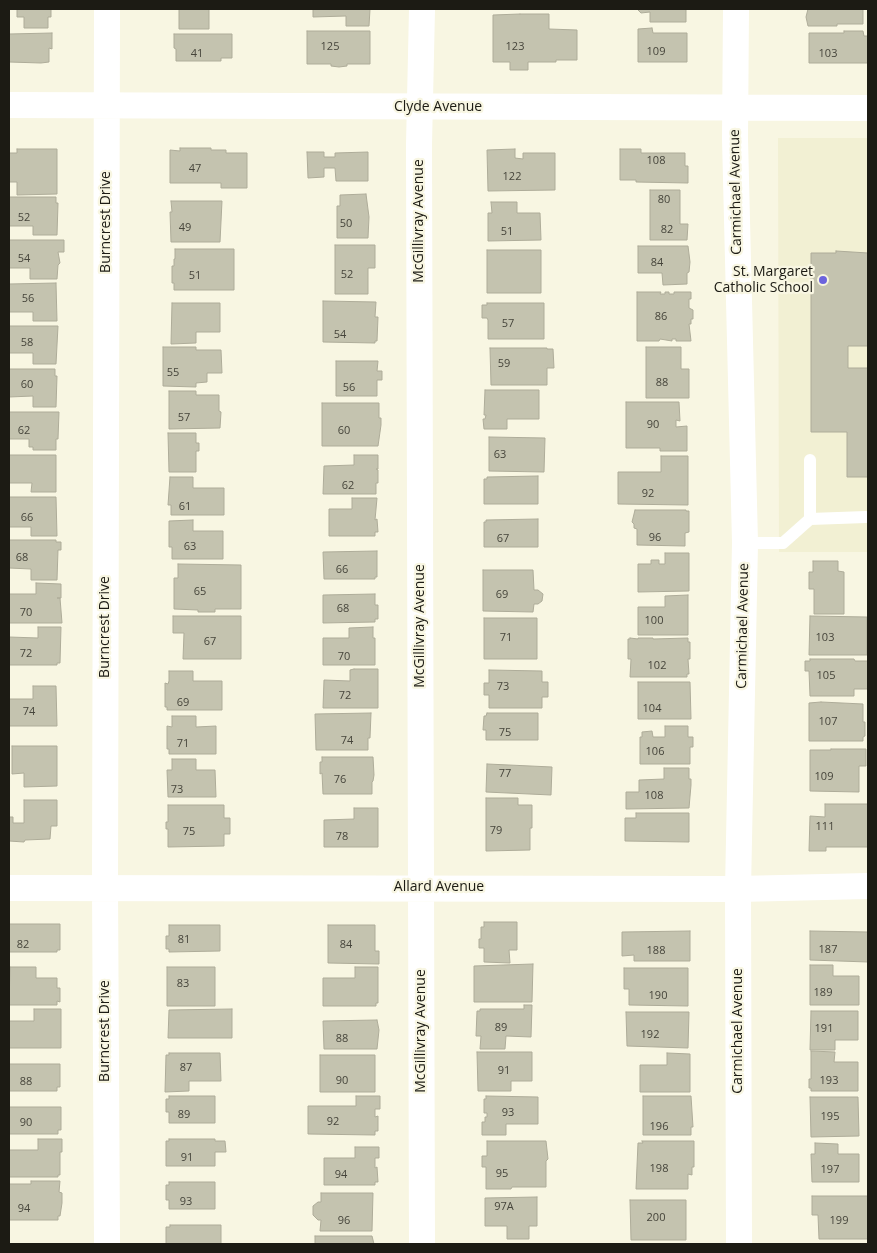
<!DOCTYPE html>
<style>
body{margin:0}
#map{position:relative;width:877px;height:1253px;overflow:hidden;background:#f8f6e2;font-family:"Open Sans",sans-serif}
canvas{display:block}
.frame{position:absolute;inset:0;border:10px solid #1c1b14;pointer-events:none}
</style>
<div id="map">
<canvas width="877" height="1253"></canvas>
<div class="frame"></div>
</div>
<script>
const g = document.querySelector('canvas').getContext('2d');
g.lineJoin = 'round';
function fill(path, color) { g.fillStyle = color; g.fill(path, 'evenodd'); }
const toPath = rows => new Path2D(rows.map(r => 'M' + r).join(''));
function trace(path, color, width, dash) { g.strokeStyle = color; g.lineWidth = width; g.lineCap = dash ? 'butt' : 'round'; g.setLineDash(dash || []); g.stroke(path); }
function write(font, color, halo, rows, align = 'center') {
  g.font = font + ' "Open Sans",sans-serif'; g.lineWidth = 4.5; g.setLineDash([]); g.textBaseline = 'middle'; g.strokeStyle = halo; g.fillStyle = color; for (const [text, x, y, turn = 0] of rows) {
    g.save(); g.translate(x, y); g.rotate((+turn || 0) * Math.PI / 180); g.textAlign = isNaN(turn) ? turn : align; if (halo) g.strokeText(text, 0, 0); g.fillText(text, 0, 0); g.restore();
  }
}
const built = toPath([
 [778,138,868,138,868,552,779,552]
]);
const building = toPath([
 [17,9,51,9,51,17,48,17,48,28,24,28,24,17,17,17,17,9],
 [179,9,209,9,209,29,179,29,179,9],
 [313,9,370,9,369,26,346,26,346,16,313,17,313,9],
 [637,9,686,9,686,22,650,22,650,12,641,13,637,9],
 [808,9,863,9,863,24,837,24,837,26,808,26,806,17,808,9],
 [520,14,549,14,549,29,577,30,577,60,556,60,556,62,528,62,528,70,510,70,510,62,493,62,493,15,520,14],
 [652,28,653,33,687,33,687,62,638,62,638,29,652,28],
 [307,31,370,31,370,64,347,64,347,66,339,67,331,66,331,64,307,64,307,31],
 [844,31,863,31,864,36,868,36,868,63,809,63,809,33,844,33,844,31],
 [52,33,52,49,49,48,49,62,41,63,9,62,9,34,52,33],
 [174,34,232,34,232,58,221,58,221,61,176,61,176,49,174,48,174,34],
 [180,148,211,148,211,150,226,150,226,153,247,153,247,188,221,188,221,183,170,183,170,150,180,151,180,148],
 [17,149,57,149,57,194,17,195,17,182,9,182,9,153,17,153,17,149],
 [515,149,515,158,523,159,523,153,555,153,555,190,488,191,487,150,515,149],
 [620,149,641,149,641,153,685,153,685,166,688,166,688,183,636,182,636,180,620,180,620,149],
 [307,152,324,152,324,157,335,157,335,153,368,152,368,181,336,181,335,168,324,168,324,177,308,178,307,152],
 [650,190,680,190,680,224,688,224,687,240,650,240,650,190],
 [366,194,369,217,368,238,337,238,337,206,340,206,340,195,366,194],
 [9,197,56,197,56,203,58,203,57,235,33,235,33,226,9,226,9,197],
 [171,201,222,201,220,242,171,242,170,212,172,212,171,201],
 [491,202,517,202,517,213,540,213,541,240,488,241,488,213,492,213,491,202],
 [9,240,64,240,64,252,58,252,60,263,58,265,57,279,30,279,30,268,9,268,9,240],
 [335,245,375,245,375,268,368,268,368,294,335,294,335,245],
 [638,246,688,246,690,262,689,272,687,273,687,284,663,285,662,273,638,273,638,246],
 [175,249,234,249,234,290,174,290,174,283,172,283,172,266,174,266,174,259,175,259,175,249],
 [487,250,541,250,541,293,487,293,487,250],
 [836,251,868,253,868,346,848,346,848,368,868,368,868,477,847,477,847,432,811,432,811,253,836,253,836,251],
 [56,283,57,321,33,321,33,312,9,312,9,284,56,283],
 [637,292,661,292,660,294,665,294,665,292,669,292,669,294,674,294,674,292,691,292,691,299,689,299,689,308,693,310,693,319,691,319,691,324,689,324,691,341,676,341,676,339,672,339,672,341,660,339,659,341,637,341,637,292],
 [323,301,376,302,375,317,378,317,377,341,375,341,375,343,323,342,323,301],
 [172,303,220,303,220,332,196,332,196,343,171,344,172,303],
 [487,303,544,303,544,339,488,339,488,320,487,318,482,318,482,305,487,305,487,303],
 [9,326,58,326,56,364,33,364,33,353,9,353,9,326],
 [163,347,196,347,196,350,221,350,222,373,207,373,207,382,196,383,196,387,163,386,163,347],
 [646,347,681,347,681,369,689,369,689,398,646,398,646,347],
 [490,348,547,348,547,349,553,349,554,368,547,368,547,385,491,385,490,348],
 [336,361,378,361,377,371,382,371,382,380,377,380,377,396,336,396,336,361],
 [9,369,55,369,55,376,57,376,56,407,33,407,33,396,9,397,9,369],
 [485,390,539,390,539,419,507,419,507,429,484,429,483,419,485,419,486,415,484,415,485,390],
 [169,391,196,391,196,395,219,395,219,411,221,412,220,428,169,429,169,391],
 [626,402,679,402,680,421,676,420,676,427,687,426,687,451,660,451,660,448,626,448,626,402],
 [322,403,379,403,379,418,381,418,381,425,378,446,322,446,322,403],
 [9,412,59,412,58,439,56,439,56,450,33,450,33,447,29,447,29,439,9,439,9,412],
 [168,433,196,433,196,443,199,443,199,451,196,451,196,472,169,472,168,433],
 [489,437,545,438,544,472,489,471,489,437],
 [9,455,56,455,56,492,31,492,32,483,9,483,9,455],
 [354,455,378,455,378,469,376,469,378,470,378,483,376,483,376,494,323,494,324,466,354,465,354,455],
 [661,456,688,456,688,505,618,504,618,472,661,472,661,456],
 [538,476,538,504,484,504,484,479,487,479,487,477,538,476],
 [170,477,193,477,193,488,224,488,224,515,171,515,171,505,168,505,170,477],
 [9,497,56,497,57,536,31,536,31,527,9,527,9,497],
 [352,498,377,498,375,520,377,519,378,532,375,532,375,536,329,536,329,509,352,509,352,498],
 [635,510,686,510,686,511,689,511,689,532,685,533,685,546,637,545,637,529,634,528,634,524,632,522,635,510],
 [538,519,538,547,484,547,484,522,486,522,486,520,538,519],
 [193,520,193,531,223,531,223,559,172,559,172,547,169,547,169,521,193,520],
 [9,540,56,540,56,542,61,542,61,550,58,550,57,580,31,580,31,569,9,568,9,540],
 [377,551,377,577,375,577,375,579,324,579,323,552,377,551],
 [665,553,689,553,689,591,638,592,638,564,651,564,651,560,659,560,659,564,665,564,665,553],
 [813,561,838,561,838,571,844,572,844,614,814,614,814,589,809,589,809,572,813,572,813,561],
 [178,564,241,565,241,609,215,609,215,612,198,612,198,610,174,609,174,578,178,578,178,564],
 [483,570,533,570,534,590,538,590,543,594,542,601,538,604,534,604,533,612,483,611,483,570],
 [36,583,61,584,61,598,57,598,60,598,62,623,9,623,9,594,36,594,36,583],
 [375,594,375,605,378,605,378,619,375,619,375,622,323,623,323,595,375,594],
 [688,595,688,635,638,635,638,607,665,607,665,596,688,595],
 [173,616,241,616,241,659,183,659,184,633,173,633,173,616],
 [810,616,867,617,867,655,809,655,810,616],
 [484,618,537,618,537,659,484,659,484,618],
 [38,627,61,627,60,663,57,663,57,665,9,665,9,637,38,638,38,627],
 [373,627,373,638,375,638,375,665,323,665,323,638,349,638,349,628,373,627],
 [630,638,638,639,638,638,653,638,653,639,688,638,688,642,690,642,690,659,688,659,689,674,687,674,687,677,630,677,631,659,628,659,628,639,630,639,630,638],
 [810,659,854,659,855,661,868,661,868,689,854,689,854,696,810,696,809,671,805,671,805,661,810,661,810,659],
 [354,669,378,669,378,708,323,708,324,680,350,681,350,670,354,669],
 [489,670,542,671,542,682,548,682,548,697,542,697,542,708,489,708,489,695,484,695,484,683,489,683,489,670],
 [169,671,193,671,193,681,222,681,222,710,167,710,167,707,165,707,165,683,168,684,169,681,169,671],
 [638,682,690,682,691,719,638,719,638,682],
 [33,686,56,686,57,726,9,726,9,699,33,699,33,686],
 [821,702,863,704,863,722,865,722,865,736,863,737,863,741,809,741,809,703,821,702],
 [371,713,370,738,368,738,368,750,316,750,315,714,371,713],
 [487,713,538,713,538,740,486,740,486,730,483,730,484,716,486,716,487,713],
 [172,716,196,716,196,727,216,726,216,754,169,754,169,749,167,749,167,726,172,727,172,716],
 [665,726,688,726,688,737,693,737,693,747,690,747,690,764,640,764,640,737,642,737,642,732,652,731,653,737,665,737,665,726],
 [12,746,57,746,57,786,24,787,24,773,12,774,12,746],
 [831,749,866,749,866,766,859,766,859,792,810,791,810,750,831,750,831,749],
 [322,757,373,757,374,775,373,781,372,782,372,794,323,794,322,773,320,774,320,762,322,762,322,757],
 [172,759,196,759,196,770,215,770,216,797,168,797,167,770,172,770,172,759],
 [487,764,552,767,551,795,486,792,487,764],
 [664,768,689,768,689,779,691,779,691,785,689,808,626,809,626,792,639,792,639,780,664,779,664,768],
 [486,798,518,798,518,805,532,805,532,828,530,828,530,850,486,851,486,798],
 [24,800,57,800,57,826,51,826,50,839,25,840,24,842,9,841,9,817,13,817,13,823,24,823,24,800],
 [825,804,868,804,868,847,826,847,826,851,809,851,810,816,825,817,825,804],
 [168,805,224,805,224,818,230,818,230,834,224,834,224,846,168,847,168,829,166,829,166,822,168,822,168,805],
 [354,808,378,808,378,847,324,847,324,820,354,819,354,808],
 [636,813,689,813,689,842,625,841,625,818,636,818,636,813],
 [484,922,517,922,517,950,509,950,510,963,484,962,484,948,479,948,479,939,481,939,481,927,484,927,484,922],
 [9,924,60,924,60,950,57,950,57,952,9,952,9,924],
 [169,925,220,925,220,951,169,952,169,949,166,949,166,936,169,936,169,925],
 [328,925,375,925,375,951,379,951,379,964,328,963,328,925],
 [690,931,690,961,634,961,634,955,622,956,622,932,690,931],
 [810,931,868,932,868,962,810,960,810,931],
 [533,964,532,1002,474,1002,474,966,533,964],
 [810,965,833,965,833,976,859,976,859,1005,810,1005,810,965],
 [10,967,36,967,36,978,57,978,57,988,60,988,60,1002,57,1001,57,1005,9,1005,10,967],
 [167,967,215,967,215,1006,167,1006,167,967],
 [355,967,378,967,378,1003,376,1003,376,1006,323,1006,323,978,355,978,355,967],
 [624,968,688,968,688,1006,629,1005,629,989,624,989,624,968],
 [524,1005,532,1005,531,1037,506,1036,505,1049,480,1049,481,1036,476,1036,477,1011,480,1011,480,1009,524,1009,524,1005],
 [34,1009,61,1009,61,1048,9,1048,9,1021,34,1021,34,1009],
 [232,1009,232,1038,168,1038,169,1010,232,1009],
 [811,1011,858,1011,858,1040,835,1040,835,1050,810,1050,811,1011],
 [626,1012,689,1012,688,1048,627,1046,626,1012],
 [377,1020,379,1030,377,1049,324,1049,323,1021,377,1020],
 [811,1051,835,1052,834,1062,858,1062,858,1091,811,1091,811,1088,809,1088,809,1079,811,1079,811,1051],
 [477,1052,532,1052,532,1081,511,1081,511,1091,478,1091,477,1052],
 [169,1053,220,1053,221,1081,189,1081,189,1091,165,1092,166,1055,169,1055,169,1053],
 [667,1053,690,1054,690,1092,640,1092,640,1065,667,1065,667,1053],
 [320,1055,375,1055,375,1092,320,1092,320,1055],
 [9,1064,60,1064,60,1087,57,1087,57,1091,9,1091,9,1064],
 [169,1096,215,1096,215,1123,169,1123,169,1112,166,1112,166,1099,169,1099,169,1096],
 [356,1096,380,1096,380,1109,375,1109,375,1117,378,1116,378,1131,375,1131,375,1135,308,1134,308,1106,356,1106,356,1096],
 [486,1096,538,1097,538,1124,506,1124,506,1135,482,1135,482,1122,485,1122,485,1117,487,1117,487,1113,484,1113,484,1099,486,1099,486,1096],
 [643,1096,691,1096,693,1127,691,1127,691,1135,643,1135,643,1096],
 [810,1097,858,1097,859,1136,811,1137,810,1097],
 [9,1107,61,1107,61,1130,58,1130,58,1134,9,1134,9,1107],
 [38,1139,62,1139,62,1152,60,1152,60,1175,58,1175,58,1177,9,1177,9,1150,38,1150,38,1139],
 [169,1139,215,1139,215,1141,225,1141,226,1152,215,1152,215,1166,166,1166,166,1141,169,1141,169,1139],
 [487,1141,546,1141,548,1159,546,1161,546,1187,512,1187,511,1189,486,1189,486,1167,482,1167,482,1156,487,1156,487,1141],
 [642,1141,694,1141,694,1167,692,1167,692,1175,688,1174,688,1189,636,1189,638,1143,643,1143,642,1141],
 [815,1143,838,1144,838,1154,859,1154,859,1182,812,1182,811,1154,815,1154,815,1143],
 [355,1147,379,1147,379,1158,375,1158,375,1168,377,1167,378,1182,375,1182,375,1185,324,1185,324,1158,355,1158,355,1147],
 [31,1181,60,1181,59,1192,62,1193,62,1203,60,1216,58,1216,58,1220,9,1220,9,1184,31,1184,31,1181],
 [169,1182,215,1182,215,1209,169,1209,169,1200,166,1200,166,1185,169,1185,169,1182],
 [321,1193,373,1193,372,1231,320,1231,321,1220,318,1220,313,1215,313,1206,318,1202,321,1202,321,1193],
 [812,1196,868,1196,868,1239,819,1239,818,1215,812,1215,812,1196],
 [537,1197,537,1226,529,1226,529,1239,507,1239,507,1226,485,1226,485,1198,537,1197],
 [630,1200,686,1200,686,1240,631,1240,630,1200],
 [170,1225,221,1225,221,1244,166,1244,166,1227,170,1227,170,1225],
 [315,1236,372,1236,374,1244,315,1244,315,1236]
]);
const lane = toPath([
 [810,519,810,460],
 [745,543,783,543,810,519,866,517]
]);
const street = toPath([
 [107,9,105,887,107,1244],
 [422,9,419,145,422,1244],
 [736,9,735,139,745,543,738,889,739,1244],
 [9,105,868,108],
 [9,888,738,889,868,886]
]);
const markers = [
 [823,280,5,"#6c63dd"]
];
const numberNames = [
 ["125",330,47],
 ["123",515,47],
 ["109",656,52],
 ["41",197,54],
 ["103",828,54],
 ["108",656,161],
 ["47",195,169],
 ["122",512,177],
 ["80",664,200],
 ["52",24,218],
 ["50",346,224],
 ["49",185,228],
 ["82",667,230],
 ["51",507,232],
 ["54",24,259],
 ["84",657,263],
 ["52",347,275],
 ["51",195,276],
 ["56",28,299],
 ["86",661,317],
 ["57",508,324],
 ["54",340,335],
 ["58",27,343],
 ["59",504,364],
 ["55",173,373],
 ["88",662,383],
 ["60",27,385],
 ["56",349,388],
 ["57",184,418],
 ["90",653,425],
 ["62",24,431],
 ["60",344,431],
 ["63",500,455],
 ["62",348,486],
 ["92",648,494],
 ["61",185,507],
 ["66",27,518],
 ["96",655,538],
 ["67",503,539],
 ["63",190,547],
 ["68",22,558],
 ["66",342,570],
 ["65",200,592],
 ["69",502,595],
 ["68",343,609],
 ["70",26,613],
 ["100",654,621],
 ["71",506,638],
 ["103",825,638],
 ["67",210,642],
 ["72",26,654],
 ["70",344,657],
 ["102",657,666],
 ["105",826,676],
 ["73",503,687],
 ["72",345,696],
 ["69",183,703],
 ["104",652,709],
 ["74",29,712],
 ["107",828,722],
 ["75",505,733],
 ["74",347,741],
 ["71",183,744],
 ["106",655,752],
 ["77",505,774],
 ["109",824,777],
 ["76",340,780],
 ["73",177,790],
 ["108",654,796],
 ["111",825,827],
 ["79",496,831],
 ["75",189,832],
 ["78",342,837],
 ["81",184,940],
 ["82",23,945],
 ["84",346,945],
 ["187",828,950],
 ["188",656,951],
 ["83",183,984],
 ["189",823,993],
 ["190",658,996],
 ["89",501,1028],
 ["191",824,1029],
 ["192",650,1035],
 ["88",342,1039],
 ["87",186,1068],
 ["91",504,1071],
 ["90",342,1081],
 ["193",829,1081],
 ["88",26,1082],
 ["93",508,1113],
 ["89",184,1115],
 ["195",830,1117],
 ["92",333,1122],
 ["90",26,1123],
 ["196",659,1127],
 ["91",187,1158],
 ["198",659,1169],
 ["197",830,1170],
 ["95",502,1174],
 ["94",341,1175],
 ["93",186,1202],
 ["97A",504,1207],
 ["94",24,1209],
 ["200",656,1218],
 ["96",344,1221],
 ["199",839,1221]
];
const streetNames = [
 ["Clyde Avenue",438,107],
 ["Carmichael Avenue",736,192,-91],
 ["McGillivray Avenue",419,221,-90],
 ["Burncrest Drive",106,222,-90],
 ["McGillivray Avenue",420,626,-90],
 ["Carmichael Avenue",743,626,-89],
 ["Burncrest Drive",105,627,-90],
 ["Allard Avenue",439,887],
 ["Burncrest Drive",105,1031,-90],
 ["McGillivray Avenue",421,1031,-90],
 ["Carmichael Avenue",738,1031,-90]
];
const poiNames = [
 ["St. Margaret",813,272],
 ["Catholic School",813,288]
];
fill(built, '#f2f0d3');
fill(building, '#c4c3af');
trace(building, '#aeac99', 1);
trace(lane, '#fff', 12);
trace(street, '#fff', 26);
for (const [x, y, r, color] of markers) { const dot = new Path2D(); dot.arc(x, y, r, 0, 2 * Math.PI); g.fillStyle = color; g.fill(dot); trace(dot, '#f8f6e2', 2); }
write('11px', '#46453b', null, numberNames);
write('14px', '#1c1b14', '#f8f6e2', streetNames);
write('14px', '#1c1b14', '#f8f6e2', poiNames, 'right');
</script>
